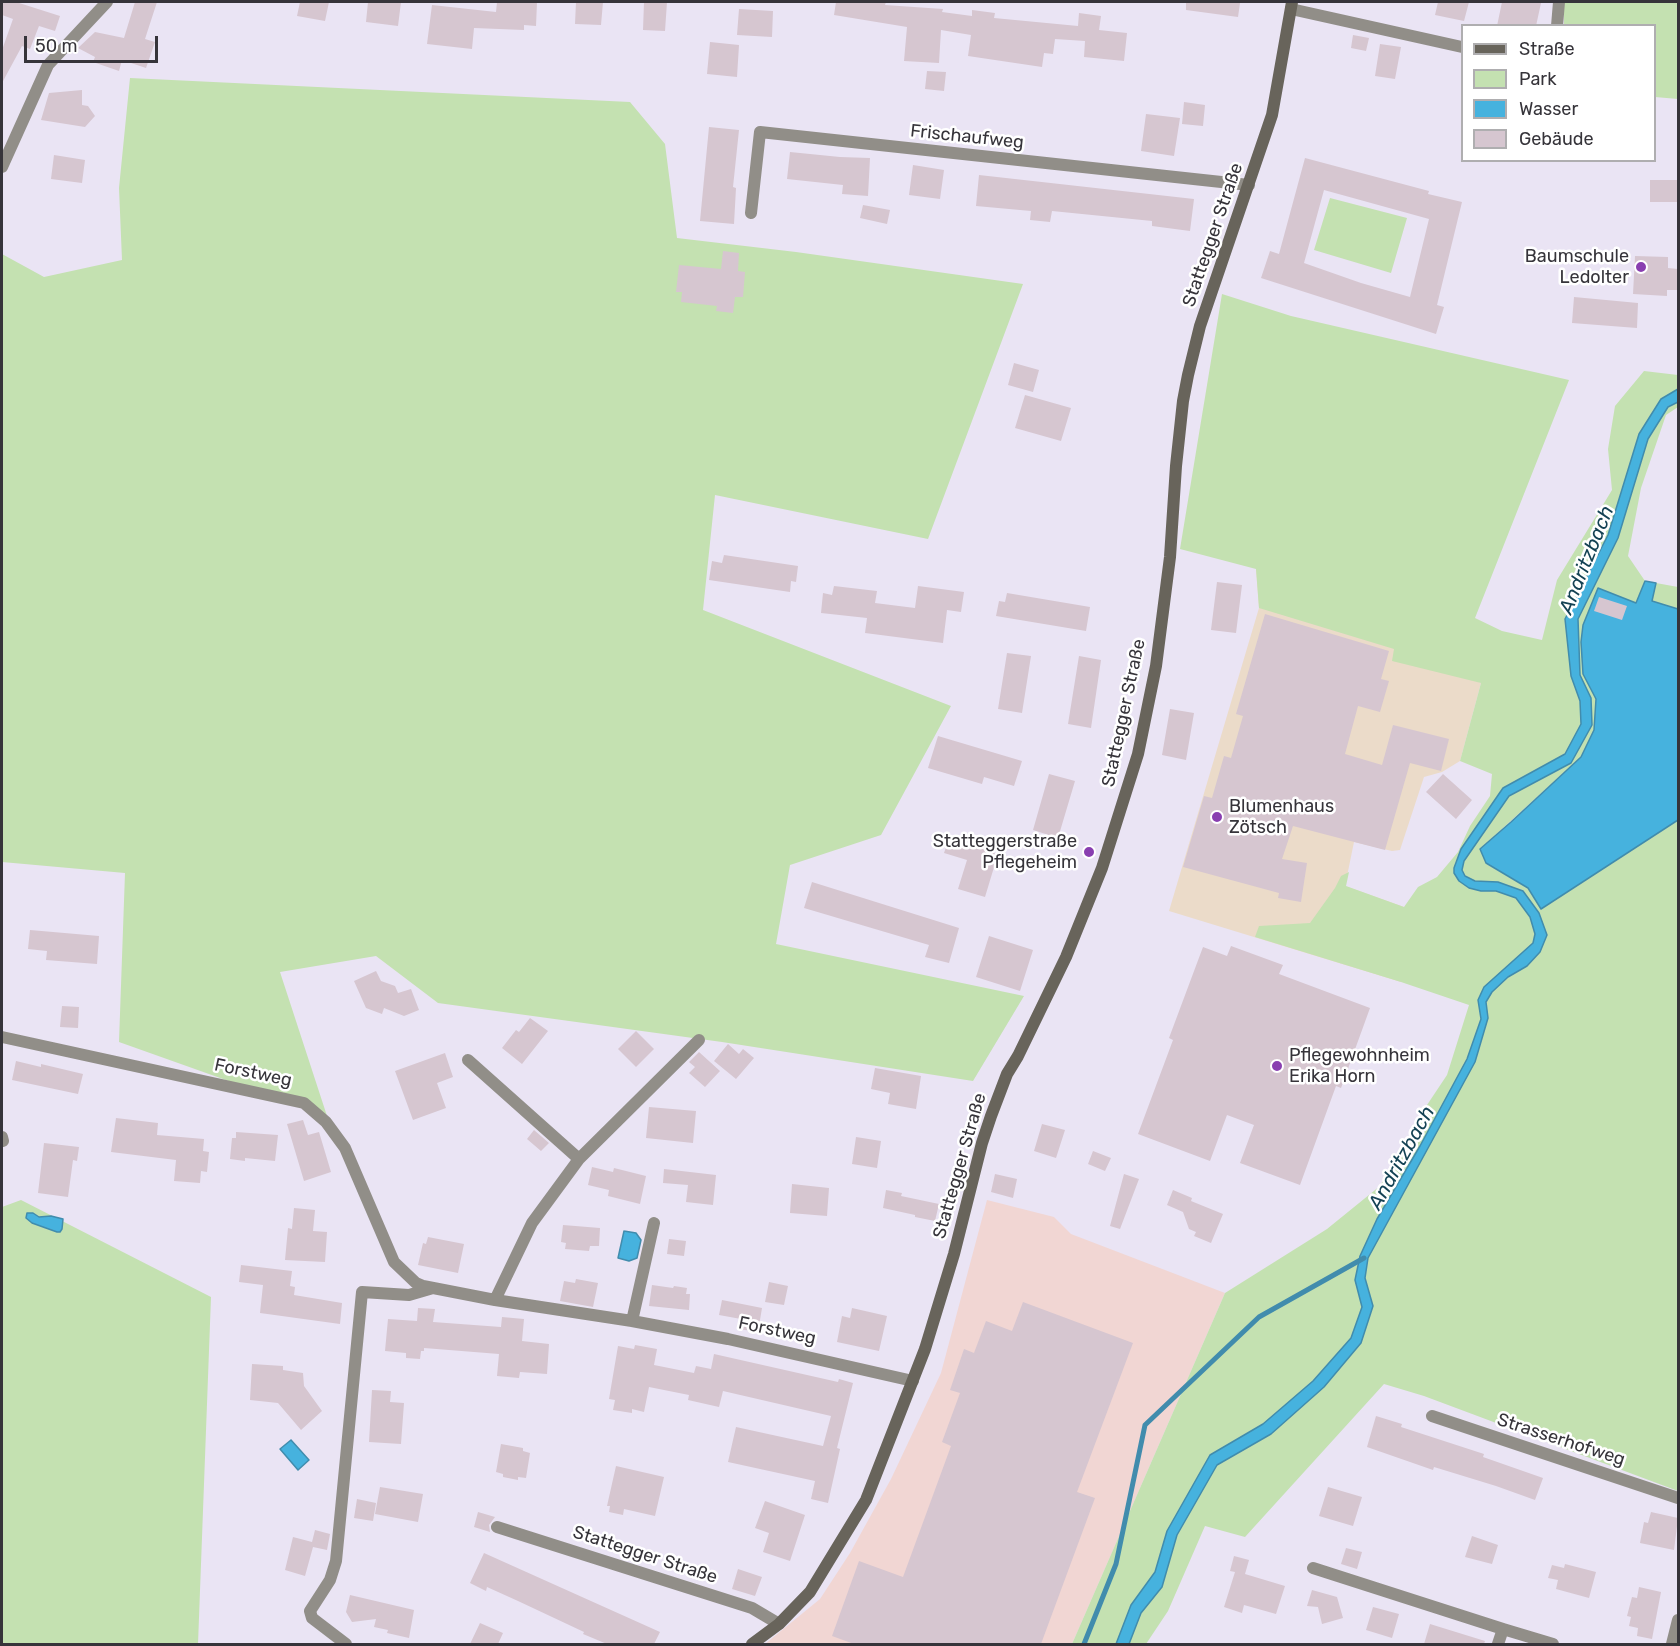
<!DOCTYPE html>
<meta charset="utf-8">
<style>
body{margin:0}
#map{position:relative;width:1680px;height:1646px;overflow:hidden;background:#eae4f4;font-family:Rubik,sans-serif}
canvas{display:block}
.frame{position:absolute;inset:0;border:3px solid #36343a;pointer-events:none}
.legend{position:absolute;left:1461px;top:24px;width:195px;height:138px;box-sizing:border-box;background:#fff;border:2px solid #afaeb0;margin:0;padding:8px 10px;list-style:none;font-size:18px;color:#36343a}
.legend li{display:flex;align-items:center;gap:12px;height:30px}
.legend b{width:30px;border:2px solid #afaeb0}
.scale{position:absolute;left:24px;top:36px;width:134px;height:27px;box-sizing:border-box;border:3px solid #36343a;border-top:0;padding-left:8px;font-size:18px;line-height:21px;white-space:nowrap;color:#36343a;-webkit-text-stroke:4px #fff;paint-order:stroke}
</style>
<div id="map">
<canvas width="1680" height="1646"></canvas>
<div class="frame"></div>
<ul class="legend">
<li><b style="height:8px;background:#68645b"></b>Straße</li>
<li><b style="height:16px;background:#c4e1b1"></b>Park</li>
<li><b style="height:16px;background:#46b2de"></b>Wasser</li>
<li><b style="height:16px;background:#d6c6d0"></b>Gebäude</li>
</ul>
<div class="scale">50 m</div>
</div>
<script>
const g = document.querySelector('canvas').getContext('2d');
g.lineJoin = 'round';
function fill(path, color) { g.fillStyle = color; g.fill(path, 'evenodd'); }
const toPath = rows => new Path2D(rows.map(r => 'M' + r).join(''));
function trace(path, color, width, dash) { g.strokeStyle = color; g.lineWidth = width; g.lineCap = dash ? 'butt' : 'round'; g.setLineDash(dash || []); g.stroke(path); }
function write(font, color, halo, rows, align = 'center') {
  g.font = font + ' Rubik,sans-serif'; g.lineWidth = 5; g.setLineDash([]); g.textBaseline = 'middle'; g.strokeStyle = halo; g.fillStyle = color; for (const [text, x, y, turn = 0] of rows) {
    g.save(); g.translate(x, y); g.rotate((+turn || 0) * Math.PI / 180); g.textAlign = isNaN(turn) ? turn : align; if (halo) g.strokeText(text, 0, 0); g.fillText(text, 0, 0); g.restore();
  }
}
const commercial = toPath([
 [1256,569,1481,683,1460,761,1442,772,1424,777,1400,850,1392,851,1354,842,1345,886,1404,907,1401,982,1169,911,1259,608]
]);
const industrial = toPath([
 [987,1200,1054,1217,1071,1234,1225,1293,1072,1644,765,1644,820,1599,850,1553,891,1479,941,1373]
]);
const green = toPath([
 [1564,2,1678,2,1678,99,1655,97,1654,26,1564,26],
 [130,78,630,102,665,144,677,238,796,252,1023,284,928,539,715,495,703,610,951,706,881,835,790,865,776,944,1024,996,973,1081,722,1042,438,1003,376,956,280,972,327,1116,119,1042,125,873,2,862,2,254,44,277,122,260,119,188],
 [1330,198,1407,218,1391,273,1314,250],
 [1222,294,1291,316,1569,380,1475,618,1502,631,1542,640,1557,580,1612,490,1608,449,1615,406,1644,371,1678,375,1678,407,1666,415,1641,488,1628,556,1645,581,1636,603,1583,674,1596,699,1594,730,1581,757,1480,849,1487,864,1528,888,1541,909,1678,820,1678,1491,1424,1396,1384,1384,1245,1537,1205,1526,1168,1611,1146,1644,1072,1644,1225,1293,1327,1229,1380,1186,1423,1111,1447,1075,1469,1005,1401,982,1255,937,1259,926,1310,923,1335,888,1341,876,1349,872,1346,886,1404,907,1418,887,1437,877,1458,852,1470,826,1490,796,1492,774,1460,761,1481,683,1392,661,1394,649,1259,608,1256,569,1180,549],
 [1656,583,1678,587,1678,609,1652,601],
 [21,1200,211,1297,198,1644,2,1644,2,1207]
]);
const water = toPath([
 [1678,389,1678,402,1668,407,1648,439,1618,538,1578,619,1580,675,1591,698,1592,725,1571,763,1509,796,1464,861,1462,870,1465,876,1475,881,1498,882,1523,891,1539,913,1547,935,1540,952,1527,966,1508,977,1492,992,1486,1002,1488,1018,1475,1062,1368,1258,1365,1278,1373,1306,1361,1343,1324,1387,1271,1434,1217,1465,1177,1535,1162,1587,1141,1613,1129,1644,1116,1644,1131,1605,1155,1572,1167,1531,1210,1455,1263,1424,1313,1381,1351,1338,1362,1307,1355,1280,1360,1256,1377,1219,1420,1146,1467,1059,1481,1019,1478,1000,1484,987,1533,943,1535,934,1530,917,1516,898,1496,891,1481,891,1469,888,1459,881,1454,873,1454,868,1461,849,1503,788,1565,754,1581,724,1580,701,1571,676,1565,619,1608,535,1639,434,1661,399,1678,389],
 [1645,581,1656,583,1652,601,1678,609,1678,820,1541,909,1528,888,1486,863,1480,849,1511,822,1581,757,1594,730,1596,699,1583,674,1581,642,1583,625,1598,588,1636,603,1645,581],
 [27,1213,33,1213,39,1217,51,1216,63,1219,62,1229,60,1232,57,1232,32,1223,26,1218,27,1213],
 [624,1231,636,1233,641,1240,637,1258,629,1261,618,1258,624,1231],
 [291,1440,309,1460,298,1470,280,1449,291,1440]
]);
const stream = toPath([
 [1084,1644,1116,1564,1145,1425,1259,1317,1364,1258]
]);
const building = toPath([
 [2,2,16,2,60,16,55,31,39,26,30,49,22,46,2,83,2,50,13,19,2,15],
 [135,2,157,2,145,39,155,42,146,68,122,60,119,71,93,62,95,57,78,48,95,32,124,38],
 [300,2,329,2,325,21,297,16],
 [368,2,401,2,398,26,366,22],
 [497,2,537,2,536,26,524,25,524,30,474,28,472,49,427,44,432,5,496,12],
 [576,2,603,2,601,25,575,24],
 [644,2,667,2,665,31,643,30],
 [836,2,886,2,885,5,943,9,942,12,972,16,972,10,995,13,994,18,1078,26,1079,13,1101,16,1099,30,1127,33,1124,61,1084,57,1085,41,1055,39,1053,54,1044,53,1042,67,968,56,971,35,941,30,939,63,904,61,907,27,834,15],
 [1186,2,1236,2,1240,3,1238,17,1186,10],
 [1438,2,1469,2,1464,21,1435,15],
 [1502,2,1541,3,1536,26,1497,26],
 [739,9,773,11,772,37,737,35],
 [1353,35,1369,38,1366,51,1351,48],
 [710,42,739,45,737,77,707,74],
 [1380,44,1401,47,1395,79,1375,76],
 [927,71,946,72,944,91,925,89],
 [82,90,82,105,88,106,95,116,85,127,41,120,49,93],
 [1184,102,1205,105,1203,126,1182,124],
 [1146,114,1180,118,1174,156,1141,151],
 [709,127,739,130,733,187,736,188,734,224,700,221],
 [790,152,840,157,870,158,868,196,842,194,843,185,787,179],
 [54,155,85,160,82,183,51,179],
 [1305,158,1429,191,1428,194,1462,202,1437,305,1444,307,1436,334,1261,278,1270,251,1279,254],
 [1324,190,1429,219,1410,297,1361,283,1304,263],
 [913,165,944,170,940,199,909,195],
 [979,175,1194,199,1190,231,1152,226,1152,221,1052,211,1050,222,1030,220,1031,211,976,206],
 [1650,180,1678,180,1678,202,1650,202],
 [863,205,890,210,887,224,860,218],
 [723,251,739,253,738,271,745,272,743,297,735,297,733,313,716,311,717,306,681,302,682,292,676,292,679,265,721,269],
 [1635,256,1668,257,1668,268,1678,269,1678,290,1667,290,1667,296,1633,294],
 [1574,297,1638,303,1637,328,1572,323],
 [1014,363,1039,370,1033,392,1008,385],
 [1025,395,1071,408,1061,441,1015,428],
 [724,555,798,566,796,582,791,581,790,592,709,580,712,561,722,563],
 [1217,582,1242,585,1236,633,1211,630],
 [834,586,877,591,875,603,915,608,918,586,964,592,961,612,947,610,943,643,865,633,867,618,821,613,823,593,832,595],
 [1007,593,1090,607,1086,631,996,616,999,601,1005,602],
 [1599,597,1627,606,1622,620,1594,611],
 [1265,614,1389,651,1381,679,1389,681,1380,712,1358,706,1345,754,1382,765,1393,725,1449,739,1441,771,1410,763,1385,850,1293,826,1282,859,1307,863,1301,902,1278,898,1279,893,1183,867,1204,796,1212,798,1224,756,1231,758,1243,716,1236,714],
 [1007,653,1031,656,1022,713,998,709],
 [1079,656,1101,660,1091,728,1068,724],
 [1170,709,1194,713,1186,760,1162,755],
 [938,736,1022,761,1014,786,984,777,982,784,928,768],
 [1049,774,1075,781,1058,838,1033,830],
 [1443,774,1472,800,1456,819,1426,792],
 [949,838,998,854,985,897,958,889,967,860,944,853],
 [812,882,959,928,949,963,925,957,929,945,804,908],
 [30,930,99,936,97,964,46,960,47,951,28,949],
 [989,936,1033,950,1020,991,976,977],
 [1231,946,1283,965,1279,974,1370,1008,1341,1088,1336,1086,1300,1185,1240,1163,1254,1125,1227,1115,1210,1161,1138,1134,1173,1040,1169,1038,1203,947,1227,956],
 [376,971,381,981,395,986,398,993,411,989,419,1010,404,1016,384,1008,382,1014,366,1008,354,981],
 [62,1006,79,1007,78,1028,60,1027],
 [530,1018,548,1031,522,1064,502,1048,516,1030,519,1032],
 [636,1031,654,1049,636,1067,618,1049],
 [728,1044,739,1054,743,1049,754,1058,736,1079,714,1061],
 [699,1052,720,1071,705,1087,689,1073,695,1067,689,1062],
 [445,1053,453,1077,437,1083,446,1108,413,1120,395,1071],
 [16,1061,41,1067,41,1064,83,1074,78,1094,12,1080],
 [875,1068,921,1076,916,1109,888,1104,890,1093,871,1089],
 [649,1107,696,1111,693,1143,646,1138],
 [116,1118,158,1123,157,1135,204,1139,203,1151,209,1152,207,1172,201,1171,200,1183,174,1181,176,1160,111,1152],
 [303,1120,308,1135,319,1132,331,1172,304,1181,287,1124],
 [1042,1124,1065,1130,1056,1158,1034,1151],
 [534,1130,549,1143,541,1151,527,1139],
 [236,1132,278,1135,275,1161,245,1158,245,1161,230,1159,232,1138,236,1138],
 [856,1137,881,1141,877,1168,852,1164],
 [44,1143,79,1147,77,1161,73,1160,68,1197,38,1193],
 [1093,1151,1111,1158,1105,1171,1088,1164],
 [592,1167,613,1172,614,1168,646,1176,640,1204,608,1196,609,1190,588,1185],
 [664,1169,716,1175,713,1205,686,1202,688,1185,663,1183],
 [995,1174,1017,1179,1013,1198,991,1192],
 [1124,1174,1139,1179,1120,1229,1110,1226],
 [792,1184,829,1188,827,1216,790,1213],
 [886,1190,902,1193,901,1196,939,1204,935,1221,915,1217,915,1215,883,1208],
 [1173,1190,1192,1198,1191,1201,1223,1214,1211,1243,1194,1236,1196,1232,1189,1229,1183,1212,1167,1205],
 [294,1208,315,1210,313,1231,327,1232,325,1262,285,1260,288,1228,292,1229],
 [563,1225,600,1228,599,1246,590,1246,589,1251,565,1249,566,1243,561,1242],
 [428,1237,464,1244,458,1273,418,1265,423,1243,426,1244],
 [669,1239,686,1241,684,1256,667,1254],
 [241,1265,292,1271,290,1286,295,1287,294,1295,342,1303,340,1324,260,1313,263,1285,239,1282],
 [576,1279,598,1283,593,1307,560,1301,564,1281,575,1283],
 [769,1282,788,1286,784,1305,765,1302],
 [652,1285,673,1288,674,1286,687,1288,686,1294,690,1294,689,1310,649,1306],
 [722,1300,762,1308,758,1332,739,1329,741,1319,719,1315],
 [1023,1302,1133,1343,1077,1492,1095,1498,1041,1644,854,1644,832,1636,859,1561,903,1577,951,1446,942,1442,960,1393,950,1390,964,1349,974,1353,986,1321,1012,1331],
 [418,1308,435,1309,433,1322,501,1327,502,1317,524,1319,522,1341,549,1344,547,1374,520,1372,519,1378,497,1376,499,1354,424,1348,424,1351,421,1351,420,1359,406,1358,406,1353,385,1351,388,1319,417,1321],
 [852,1308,887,1316,879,1351,837,1342,842,1316,850,1318],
 [635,1345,657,1349,654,1365,694,1373,696,1366,711,1369,714,1354,838,1382,839,1379,853,1383,837,1448,840,1449,828,1503,811,1499,815,1481,728,1462,736,1427,823,1446,831,1416,723,1391,719,1407,688,1400,689,1395,649,1387,644,1412,632,1409,632,1413,613,1410,615,1400,609,1399,618,1346,634,1349],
 [252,1364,283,1366,283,1370,303,1373,304,1386,322,1411,301,1430,278,1403,250,1400],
 [372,1390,391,1391,390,1402,404,1403,401,1444,369,1442],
 [1376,1416,1402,1424,1401,1427,1484,1454,1483,1457,1543,1478,1535,1500,1496,1486,1434,1467,1433,1470,1367,1447],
 [501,1444,523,1448,523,1451,530,1453,526,1478,518,1477,518,1480,503,1477,503,1474,496,1472],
 [616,1466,664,1477,655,1516,624,1509,623,1515,609,1512,610,1506,607,1506],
 [380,1487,423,1494,418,1522,375,1514],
 [1328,1487,1362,1497,1353,1526,1319,1516],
 [357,1499,376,1503,373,1521,354,1518],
 [765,1501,805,1515,790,1561,763,1552,769,1533,755,1528],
 [478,1512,495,1517,489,1525,490,1532,474,1527],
 [1651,1512,1678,1518,1674,1550,1640,1543,1644,1522,1648,1523],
 [315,1530,330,1534,327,1550,313,1547,305,1576,285,1570,293,1537,312,1542],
 [1472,1536,1498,1545,1492,1564,1465,1557],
 [1346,1548,1362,1552,1357,1569,1341,1564],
 [484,1553,660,1632,654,1644,607,1644,583,1634,584,1632,518,1601,487,1587,486,1591,470,1583],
 [1234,1556,1249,1560,1245,1574,1285,1586,1276,1614,1244,1605,1242,1613,1224,1607,1235,1572,1230,1571],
 [1565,1564,1596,1572,1589,1598,1556,1589,1558,1580,1548,1578,1552,1565,1564,1568],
 [738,1569,762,1577,755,1596,732,1589],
 [1639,1587,1661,1592,1652,1639,1637,1636,1638,1628,1629,1626,1631,1617,1627,1616,1632,1597,1637,1598],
 [1312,1590,1337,1597,1343,1618,1322,1624,1318,1607,1307,1606],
 [350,1595,414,1610,409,1638,387,1633,388,1630,374,1627,376,1619,352,1622,346,1612],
 [1373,1607,1399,1614,1392,1638,1366,1630],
 [480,1623,503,1633,498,1644,470,1644],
 [1430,1624,1485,1641,1484,1644,1424,1644]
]);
const minor = toPath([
 [1291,9,1462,47],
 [1557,26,1559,2],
 [2,167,48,65,107,2],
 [751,213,760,132,1249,185],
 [2,1037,304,1103,326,1122,345,1148,394,1262,416,1283,423,1286,495,1300,632,1321,728,1339,913,1381],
 [468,1060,579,1159,532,1223,495,1300],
 [2,1137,3,1141],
 [579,1159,699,1040],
 [632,1321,654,1223],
 [1432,1416,1678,1498],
 [497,1527,752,1608,779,1624],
 [1313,1568,1503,1629,1498,1644],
 [1503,1629,1553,1644],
 [346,1644,312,1618,310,1611,330,1580,336,1561,362,1292,409,1295,433,1288],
 [1672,1644,1678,1620]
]);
const secondary = toPath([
 [752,1644,779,1624,810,1592,866,1500,925,1349,954,1254,982,1143,991,1116,1007,1074,1018,1056,1066,957,1102,868,1138,754,1156,666,1170,557,1176,466,1183,401,1188,375,1200,326,1272,115,1292,2]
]);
const markers = [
 [1641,267,6,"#893eb0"],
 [1217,817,6,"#893eb0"],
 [1089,852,6,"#893eb0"],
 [1277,1066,6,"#893eb0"]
];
const streetNames = [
 ["Frischaufweg",967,137,6],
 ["Stattegger Straße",1213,235,-71],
 ["Stattegger Straße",1124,713,-78],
 ["Forstweg",253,1073,12],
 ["Stattegger Straße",960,1166,-74],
 ["Forstweg",777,1331,12],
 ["Strasserhofweg",1561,1440,18],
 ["Stattegger Straße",645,1555,18]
];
const poiNames = [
 ["Baumschule",1629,257],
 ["Ledolter",1629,278],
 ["Blumenhaus",1229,807,"left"],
 ["Zötsch",1229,828,"left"],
 ["Statteggerstraße",1077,842],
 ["Pflegeheim",1077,863],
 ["Pflegewohnheim",1289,1056,"left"],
 ["Erika Horn",1289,1077,"left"]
];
const waterNames = [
 ["Andritzbach",1587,560,-68],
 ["Andritzbach",1402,1158,-61]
];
fill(commercial, '#ebdbc9');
fill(industrial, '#f1d6d3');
fill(green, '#c4e1b1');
fill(water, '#46b2de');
trace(water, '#418cad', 1.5);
trace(stream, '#418cad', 5);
fill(building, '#d6c6d0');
trace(minor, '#918e88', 12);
trace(secondary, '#68645b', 12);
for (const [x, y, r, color] of markers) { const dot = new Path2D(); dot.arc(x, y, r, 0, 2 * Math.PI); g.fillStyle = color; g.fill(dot); trace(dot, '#fff', 2); }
write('18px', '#36343a', '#fff', streetNames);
write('18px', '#36343a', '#fff', poiNames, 'right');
write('italic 20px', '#144254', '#fff', waterNames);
</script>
